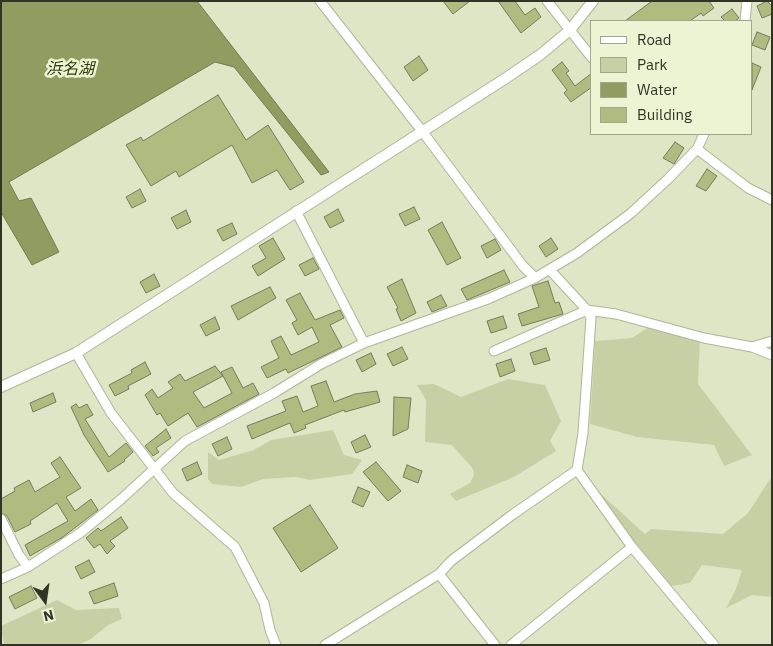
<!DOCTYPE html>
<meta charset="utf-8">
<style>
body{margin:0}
#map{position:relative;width:773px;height:646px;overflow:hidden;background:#dfe6c6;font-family:"IBM Plex Sans",sans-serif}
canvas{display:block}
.frame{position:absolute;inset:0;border:2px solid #303326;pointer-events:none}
.legend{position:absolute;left:590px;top:20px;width:162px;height:115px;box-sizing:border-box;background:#ecf4d3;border:1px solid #a1a78e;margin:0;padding:6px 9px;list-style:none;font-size:15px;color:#303326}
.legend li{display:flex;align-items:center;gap:10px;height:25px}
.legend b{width:25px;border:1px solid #a1a78e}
.north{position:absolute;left:20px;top:576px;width:50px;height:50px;-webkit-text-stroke:4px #ecf4d3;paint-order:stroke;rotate:166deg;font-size:14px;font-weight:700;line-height:20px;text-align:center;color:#303326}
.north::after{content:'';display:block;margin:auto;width:18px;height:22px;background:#303326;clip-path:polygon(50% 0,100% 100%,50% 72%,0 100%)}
</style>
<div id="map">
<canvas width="773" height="646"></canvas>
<div class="frame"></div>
<ul class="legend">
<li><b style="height:6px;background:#fff"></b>Road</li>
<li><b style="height:14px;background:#c7d0a4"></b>Park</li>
<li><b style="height:14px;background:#909c60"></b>Water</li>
<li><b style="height:14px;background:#b0bc7f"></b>Building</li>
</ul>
<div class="north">N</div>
</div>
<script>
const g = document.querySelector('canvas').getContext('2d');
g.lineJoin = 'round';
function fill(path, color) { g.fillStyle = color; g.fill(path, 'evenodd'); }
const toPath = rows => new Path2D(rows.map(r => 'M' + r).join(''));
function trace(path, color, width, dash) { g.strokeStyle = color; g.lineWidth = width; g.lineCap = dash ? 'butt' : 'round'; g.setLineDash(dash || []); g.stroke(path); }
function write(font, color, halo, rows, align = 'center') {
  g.font = font + ' "IBM Plex Sans","Noto Sans JP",sans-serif'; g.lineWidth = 5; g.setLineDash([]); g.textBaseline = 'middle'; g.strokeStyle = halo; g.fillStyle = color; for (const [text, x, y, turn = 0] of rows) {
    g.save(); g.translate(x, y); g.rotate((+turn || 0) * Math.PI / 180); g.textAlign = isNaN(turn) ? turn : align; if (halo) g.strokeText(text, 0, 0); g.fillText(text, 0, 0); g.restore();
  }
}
const green = toPath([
 [649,327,700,337,698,384,752,455,724,466,714,445,637,437,590,424,595,341,632,338],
 [508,379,545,385,561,421,550,441,556,451,514,477,456,501,450,494,470,483,474,475,473,469,452,445,425,442,426,400,417,385,434,384,461,397],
 [333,430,344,455,362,460,352,474,310,480,296,477,263,479,241,487,212,484,208,479,208,452,219,460,254,450,271,440],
 [772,476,772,597,752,595,726,608,736,589,742,570,702,565,690,583,666,587,592,486,645,534,651,529,723,534,748,513],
 [57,600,76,610,119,608,122,619,108,625,91,639,78,645,4,645,1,626]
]);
const water = toPath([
 [1,1,197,1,329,172,321,175,234,67,215,62,9,182,19,201,31,198,59,252,32,265,1,212,1,1]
]);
const building = toPath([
 [443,1,470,1,453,14,443,1],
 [498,1,515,1,525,15,535,8,541,17,521,33,498,1],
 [652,1,709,1,714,8,703,16,701,13,690,21,625,21,652,1],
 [767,1,772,6,772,14,762,18,757,6,767,1],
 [732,9,739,18,735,21,725,21,721,17,732,9],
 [757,32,770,37,765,50,752,45,757,32],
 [419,56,428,70,413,81,404,67,419,56],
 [562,62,569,71,566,73,575,86,592,73,592,87,571,102,564,93,567,90,552,70,562,62],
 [752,63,761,67,752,90,752,63],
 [218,95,246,140,268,125,304,182,290,190,277,170,252,183,232,145,179,177,176,171,151,186,126,145,141,137,143,141,218,95],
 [675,142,684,148,674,164,663,158,675,142],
 [707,169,717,176,706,191,696,186,707,169],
 [140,189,146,201,132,208,126,197,140,189],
 [414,207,420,219,405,226,399,214,414,207],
 [338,209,344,221,330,228,324,217,338,209],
 [186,210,191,222,177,229,171,218,186,210],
 [442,222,461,258,447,265,428,230,442,222],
 [232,223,237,234,223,241,217,230,232,223],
 [273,238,285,259,258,276,252,266,266,258,259,246,273,238],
 [551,238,558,249,546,257,539,246,551,238],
 [495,239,501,250,487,258,481,246,495,239],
 [313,258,319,269,305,276,299,265,313,258],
 [504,270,510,282,467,300,461,289,504,270],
 [154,274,160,286,146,293,140,282,154,274],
 [402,279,416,313,401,321,396,309,398,308,387,287,402,279],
 [548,281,555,303,559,302,563,314,522,326,518,314,539,307,532,286,548,281],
 [270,287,276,298,238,320,231,306,270,287],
 [300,293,315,320,340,310,344,318,330,325,342,347,288,373,286,369,267,378,261,367,279,358,271,341,281,336,291,355,319,342,312,327,298,335,292,323,297,320,286,300,300,293],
 [441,295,447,306,432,312,427,302,441,295],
 [503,316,507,328,491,333,487,321,503,316],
 [215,317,220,329,206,336,200,325,215,317],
 [402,347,408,359,393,366,387,354,402,347],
 [546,348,550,360,534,365,530,353,546,348],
 [371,353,376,364,362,372,356,360,371,353],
 [511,359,515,371,500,377,496,364,511,359],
 [145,362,151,374,128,386,129,389,115,396,109,385,132,373,131,370,145,362],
 [215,366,223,376,193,392,204,408,232,393,221,372,232,367,243,388,253,383,259,394,197,427,188,413,168,426,160,413,157,415,145,395,152,389,158,398,173,388,168,382,180,374,185,381,215,366],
 [326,381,334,402,355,394,377,391,380,402,345,412,344,410,305,425,306,428,294,433,290,423,252,439,247,426,286,411,282,401,297,396,303,412,318,406,311,386,326,381],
 [53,393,56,402,33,412,30,403,53,393],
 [394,397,411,398,408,429,393,436,394,397],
 [76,404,79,408,87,404,93,415,85,419,109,457,126,443,133,452,124,460,125,461,108,472,84,435,71,407,76,404],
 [166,429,171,438,156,448,159,452,153,456,145,446,166,429],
 [365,435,371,447,356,453,351,442,365,435],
 [227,437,232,449,218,456,212,444,227,437],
 [60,457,81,488,66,497,75,511,91,499,98,510,63,537,30,556,25,545,68,521,57,503,30,521,31,524,15,532,7,516,1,513,1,499,15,491,14,488,29,480,35,492,60,477,51,463,60,457],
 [197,462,202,474,187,481,182,469,197,462],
 [376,462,401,491,388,501,363,472,376,462],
 [407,465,422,471,418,483,403,477,407,465],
 [358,487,370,492,363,507,352,502,358,487],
 [310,505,338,548,301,572,273,528,310,505],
 [121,517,128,528,110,541,115,546,107,554,100,544,94,548,86,538,98,528,101,531,121,517],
 [89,560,95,572,81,579,75,567,89,560],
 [114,583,118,596,94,604,89,592,114,583],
 [31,586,37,598,15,609,9,597,31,586]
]);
const minor = toPath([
 [320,1,422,131,523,266,535,278],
 [547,1,592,58],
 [745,21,747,1],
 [697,149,748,188,772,200],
 [296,211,364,343],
 [550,270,587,310,591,318,583,433,577,470],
 [752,347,772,341],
 [494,351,587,310,616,314,704,338,752,347,772,355],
 [76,353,111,413,173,493,235,547,264,603,270,630,276,645],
 [1,519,19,555,28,567],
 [439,574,495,645],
 [1,579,28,567,80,533,119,501,185,441,274,393,321,364,364,343,488,299,535,278,577,253,630,214,668,179,697,149,704,134],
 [325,645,439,574,451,561,512,515,577,470,632,547,714,645],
 [511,645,632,547]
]);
const tertiary = toPath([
 [1,387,76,353,503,80,540,55,570,30,593,1]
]);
const waterNames = [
 ["浜名湖",70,69]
];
fill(green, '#c7d0a4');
fill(water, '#909c60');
trace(water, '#737c4f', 1);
fill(building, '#b0bc7f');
trace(building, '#757b5e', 1);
trace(minor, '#afb697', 11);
trace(tertiary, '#afb697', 12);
trace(minor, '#fff', 9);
trace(tertiary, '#fff', 10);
write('italic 16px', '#323909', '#ecf4d3', waterNames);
</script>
